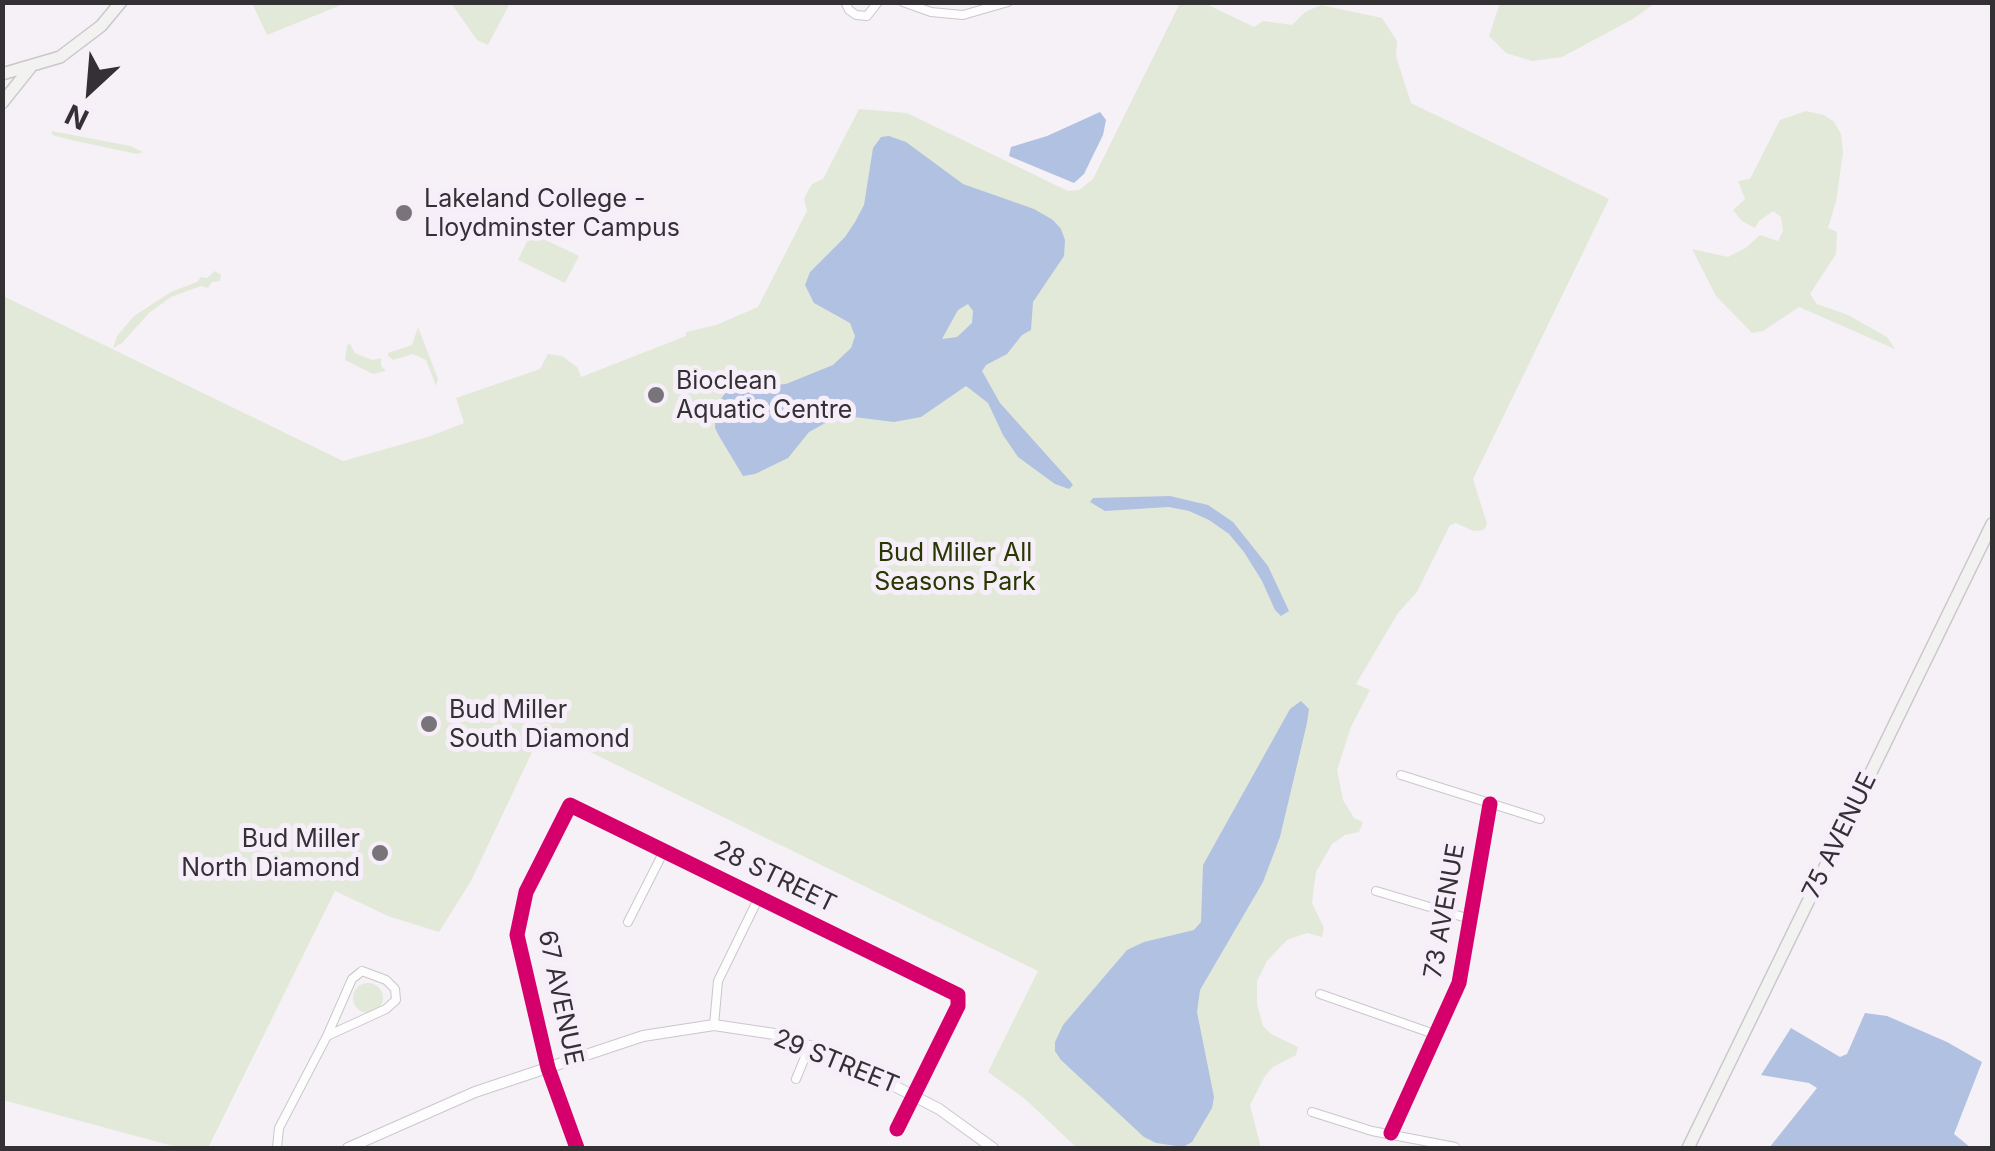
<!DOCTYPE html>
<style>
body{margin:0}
#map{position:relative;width:1995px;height:1151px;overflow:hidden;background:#f5f1f6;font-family:Inter,sans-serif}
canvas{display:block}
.frame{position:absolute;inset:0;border:5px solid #343135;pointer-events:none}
.north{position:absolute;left:40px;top:40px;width:100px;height:100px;-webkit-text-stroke:8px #f6eef9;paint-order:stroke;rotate:206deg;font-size:28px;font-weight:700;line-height:40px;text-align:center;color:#343135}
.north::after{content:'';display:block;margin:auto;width:35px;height:45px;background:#343135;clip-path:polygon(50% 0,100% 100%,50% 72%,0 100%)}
</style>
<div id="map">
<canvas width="1995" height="1151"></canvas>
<div class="frame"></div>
<div class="north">N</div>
</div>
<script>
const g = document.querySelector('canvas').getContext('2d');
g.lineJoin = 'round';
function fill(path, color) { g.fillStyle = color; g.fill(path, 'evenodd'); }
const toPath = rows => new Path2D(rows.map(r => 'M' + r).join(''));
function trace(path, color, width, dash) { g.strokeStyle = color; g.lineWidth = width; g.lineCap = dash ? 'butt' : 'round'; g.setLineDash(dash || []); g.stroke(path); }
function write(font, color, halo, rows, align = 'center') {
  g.font = font + ' Inter,sans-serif'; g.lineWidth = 10; g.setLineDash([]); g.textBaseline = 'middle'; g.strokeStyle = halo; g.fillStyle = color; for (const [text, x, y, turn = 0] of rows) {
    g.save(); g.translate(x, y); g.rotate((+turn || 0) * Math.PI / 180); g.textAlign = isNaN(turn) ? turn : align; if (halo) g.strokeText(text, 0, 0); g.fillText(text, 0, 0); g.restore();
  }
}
const green = toPath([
 [252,3,252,2,346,3,267,35],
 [451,3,510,3,488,45,477,40],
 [1180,3,1204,3,1254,27,1263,21,1292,25,1305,12,1321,5,1382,18,1397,41,1396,56,1411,103,1609,199,1473,479,1487,524,1484,530,1473,531,1456,523,1450,525,1417,592,1398,613,1356,684,1370,690,1351,727,1337,770,1343,800,1354,818,1363,822,1359,832,1345,835,1332,844,1316,872,1312,903,1324,928,1322,937,1307,933,1287,940,1267,961,1257,981,1257,1004,1263,1026,1271,1034,1298,1047,1296,1055,1273,1067,1265,1076,1250,1105,1261,1148,1077,1148,1025,1099,988,1072,1038,971,543,729,471,881,439,932,388,916,335,891,208,1148,180,1148,3,1100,3,296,343,461,428,437,464,423,456,398,540,369,548,354,562,356,577,367,581,377,686,336,686,332,716,325,758,307,807,211,804,199,808,191,812,184,823,179,859,109,907,113,1068,191,1079,190,1093,179],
 [1500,3,1500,2,1655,3,1633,19,1562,57,1532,61,1506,53,1489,36],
 [1806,111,1824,115,1834,122,1841,134,1843,153,1836,202,1828,228,1837,232,1836,254,1810,294,1817,304,1848,315,1887,337,1895,349,1799,307,1763,331,1752,333,1716,296,1692,249,1728,257,1747,247,1760,235,1778,241,1783,231,1781,217,1773,211,1759,221,1755,228,1742,221,1733,210,1745,199,1738,181,1750,179,1780,120],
 [52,131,130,146,143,152,137,154,71,140,52,135],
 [531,233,579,256,565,283,518,260],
 [215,271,221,275,220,281,212,282,208,288,201,286,171,297,149,313,122,343,113,348,117,336,134,316,171,292,197,282,201,277,207,278],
 [418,327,438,379,436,386,426,360,413,354,393,360,388,356,388,353,412,345],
 [350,344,355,353,372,360,381,358,381,366,386,371,373,374,345,360,347,345],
 '353 998a15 15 0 1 1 30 0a15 15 0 1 1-30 0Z'
]);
const water = toPath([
 [1100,112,1106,120,1103,135,1084,174,1074,183,1009,156,1011,147,1047,136],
 [889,136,906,142,963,184,1034,209,1053,220,1061,229,1065,240,1064,256,1033,302,1031,330,1022,335,1007,354,986,365,982,371,1000,403,1070,481,1073,485,1069,489,1055,484,1018,457,1003,435,988,403,966,386,921,417,894,422,854,417,829,421,809,432,788,458,755,474,743,476,719,436,715,428,716,406,728,389,786,384,833,365,851,348,855,336,850,323,814,303,805,285,810,272,845,237,855,222,864,205,873,148,881,137],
 [968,304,973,311,972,323,957,337,942,339,958,310],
 [1170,496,1208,505,1233,522,1268,566,1289,611,1281,616,1275,610,1262,581,1244,552,1229,534,1209,520,1189,511,1169,507,1105,511,1090,502,1093,498],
 [1301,701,1309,709,1307,723,1280,837,1263,882,1200,990,1197,1012,1214,1097,1212,1108,1192,1142,1183,1147,1156,1143,1144,1137,1061,1060,1055,1051,1055,1042,1063,1025,1127,950,1144,942,1194,930,1201,922,1203,865,1290,709],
 [1865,1013,1887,1016,1947,1042,1982,1062,1954,1134,1971,1148,1769,1148,1817,1088,1809,1083,1761,1075,1791,1028,1840,1057,1847,1054]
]);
const minor = toPath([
 [845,2,849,10,856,15,867,16,878,2],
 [903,2,931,12,963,15,1008,2],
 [1401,775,1540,819],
 [1376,891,1470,919],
 [628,922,664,851],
 [362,971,386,980,395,989,396,1000,386,1009,327,1036,352,979,362,971],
 [1320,994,1437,1035],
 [714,1025,718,981,759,897],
 [796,1079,810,1045],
 [1312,1112,1372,1131,1455,1147],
 [1391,1133,1459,983,1490,804],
 [277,1148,279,1128,327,1036],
 [577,1148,548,1068,517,935,526,892,570,805,958,995,958,1006,897,1129]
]);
const tertiary = toPath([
 [348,1148,475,1092,643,1036,714,1025,781,1035,844,1060,939,1109,993,1148]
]);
const secondary = toPath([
 [2,74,60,57,101,26,121,2],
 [2,103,30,68],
 [1688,1148,1992,524]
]);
const cycleway = toPath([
 [1391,1133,1459,983,1490,804],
 [577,1148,548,1068,517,935,526,892,570,805,958,995,958,1006,897,1129]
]);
const markers = [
 [404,213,10,"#787479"],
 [656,395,10,"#787479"],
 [429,724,10,"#787479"],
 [380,853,10,"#787479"]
];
const poiNames = [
 ["Lakeland College -",424,199],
 ["Lloydminster Campus",424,228],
 ["Bioclean",676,381],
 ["Aquatic Centre",676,410],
 ["Bud Miller",449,710],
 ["South Diamond",449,739],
 ["Bud Miller",360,839,"right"],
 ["North Diamond",360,868,"right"]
];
const parkNames = [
 ["Bud Miller All",955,553],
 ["Seasons Park",955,582]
];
const streetNames = [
 ["75 AVENUE",1840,836,-64],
 ["28 STREET",775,877,26],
 ["73 AVENUE",1445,911,-80],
 ["67 AVENUE",560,998,78],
 ["29 STREET",836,1062,22]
];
fill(green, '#e3e9d9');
fill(water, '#b1c1e2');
trace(minor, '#cac7cb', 10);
trace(tertiary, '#cac7cb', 12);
trace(secondary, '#cac7cb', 14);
trace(minor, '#fefdfe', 8);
trace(tertiary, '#fefdfe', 10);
trace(secondary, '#f2f2f0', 11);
trace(cycleway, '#d6006c', 15);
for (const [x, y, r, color] of markers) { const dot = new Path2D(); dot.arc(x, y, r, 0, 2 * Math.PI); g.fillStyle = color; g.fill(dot); trace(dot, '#f6eef9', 4); }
write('25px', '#343135', '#f6eef9', poiNames, 'left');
write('25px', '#283800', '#f6eef9', parkNames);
write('25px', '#343135', '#f6eef9', streetNames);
</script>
